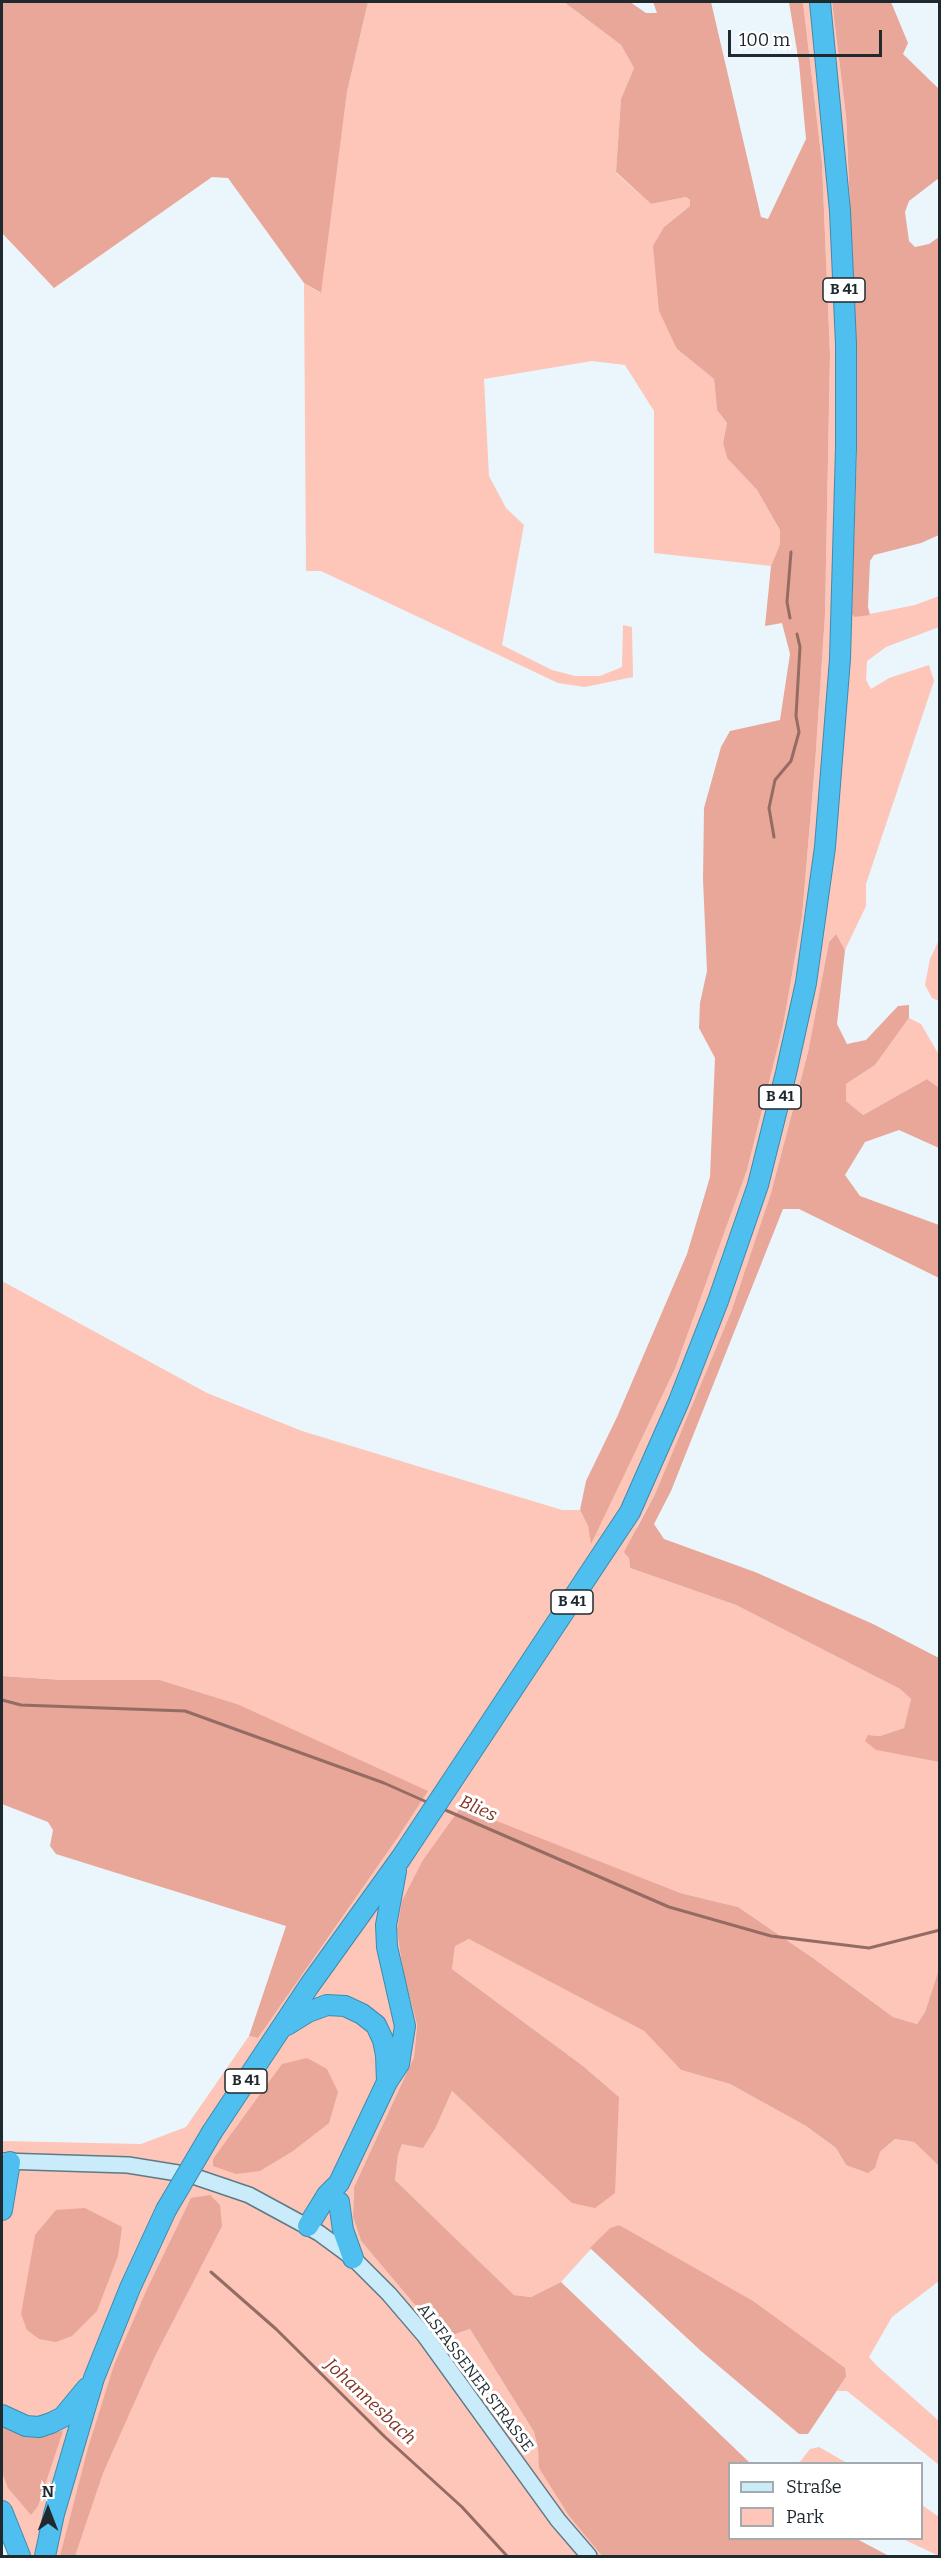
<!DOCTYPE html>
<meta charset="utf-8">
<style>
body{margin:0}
#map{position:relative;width:941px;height:2558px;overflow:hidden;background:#eaf6fb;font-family:Bitter,serif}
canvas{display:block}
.frame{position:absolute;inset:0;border:3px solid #1f2a2f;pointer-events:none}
.legend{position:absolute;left:728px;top:2462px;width:195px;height:78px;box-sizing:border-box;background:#fff;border:2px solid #a5aaac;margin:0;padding:8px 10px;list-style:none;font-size:18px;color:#1f2a2f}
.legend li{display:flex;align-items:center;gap:12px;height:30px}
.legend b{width:30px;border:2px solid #a5aaac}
.north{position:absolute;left:18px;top:2480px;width:60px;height:60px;-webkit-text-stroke:4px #fff;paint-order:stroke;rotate:0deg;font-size:16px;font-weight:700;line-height:24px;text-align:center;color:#1f2a2f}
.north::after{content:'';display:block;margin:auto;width:21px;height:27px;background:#1f2a2f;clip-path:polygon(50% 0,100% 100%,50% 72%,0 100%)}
.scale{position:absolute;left:728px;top:30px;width:154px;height:27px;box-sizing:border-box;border:3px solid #1f2a2f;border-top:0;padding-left:8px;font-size:18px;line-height:21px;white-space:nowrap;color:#1f2a2f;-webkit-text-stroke:4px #fff;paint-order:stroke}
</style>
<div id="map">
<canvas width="941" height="2558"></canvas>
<div class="frame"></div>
<ul class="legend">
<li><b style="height:8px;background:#caecfa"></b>Straße</li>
<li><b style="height:16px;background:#fdc6b9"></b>Park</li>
</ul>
<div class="north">N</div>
<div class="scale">100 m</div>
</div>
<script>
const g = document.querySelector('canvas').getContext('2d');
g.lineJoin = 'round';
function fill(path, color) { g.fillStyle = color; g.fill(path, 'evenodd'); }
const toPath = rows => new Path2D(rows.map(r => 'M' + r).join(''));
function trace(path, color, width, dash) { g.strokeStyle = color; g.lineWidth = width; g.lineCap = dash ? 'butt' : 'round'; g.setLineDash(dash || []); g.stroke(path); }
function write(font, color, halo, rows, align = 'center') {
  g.font = font + ' Bitter,serif'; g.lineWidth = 6; g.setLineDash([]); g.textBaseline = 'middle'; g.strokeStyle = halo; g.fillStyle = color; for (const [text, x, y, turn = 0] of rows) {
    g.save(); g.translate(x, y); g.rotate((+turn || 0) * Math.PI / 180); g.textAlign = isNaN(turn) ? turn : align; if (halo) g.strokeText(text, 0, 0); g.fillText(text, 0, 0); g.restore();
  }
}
const green = toPath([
 [368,2,564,2,621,45,634,68,621,99,616,173,651,204,686,197,690,200,690,206,664,227,677,349,714,379,717,410,727,423,723,443,727,458,757,490,780,530,780,544,771,566,654,553,654,411,625,365,592,361,484,379,489,476,506,508,524,525,502,645,552,670,575,676,600,676,622,667,623,625,632,627,633,677,585,687,558,683,321,571,306,571,304,283,320,293,347,92],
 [803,2,832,2,846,116,856,344,855,617,915,605,939,596,939,627,886,647,867,661,866,680,871,689,889,678,929,665,934,681,866,884,866,906,845,950,836,934,829,942,808,1052,771,1193,731,1312,655,1494,637,1526,629,1558,630,1568,736,1605,900,1689,911,1699,904,1728,880,1736,868,1735,877,1750,939,1762,939,1969,925,2012,917,2024,893,2017,813,1958,738,1907,680,1893,397,1931,403,1971,417,2025,414,2057,354,2187,353,2217,361,2241,437,2331,447,2337,470,2329,534,2432,538,2448,540,2468,569,2516,602,2556,8,2556,2,2533,2,2141,141,2144,186,2127,249,2036,258,2038,396,1840,237,1704,160,1680,63,1680,2,1676,2,1281,207,1393,302,1431,562,1510,580,1510,588,1526,591,1542,675,1369,747,1170,783,1026,802,917,815,764,825,615,830,354,822,163],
 [939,940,940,1001,939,1001,932,998,925,985,930,959],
 [909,1018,921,1024,939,1055,939,1089,927,1079,863,1115,846,1101,846,1084,875,1065],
 [470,1939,644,2031,681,2070,730,2084,806,2126,836,2148,846,2165,875,2167,880,2152,895,2139,914,2142,939,2166,939,2281,892,2317,869,2357,877,2366,939,2421,939,2465,847,2391,837,2391,846,2377,619,2225,610,2228,561,2282,531,2297,514,2295,395,2180,398,2155,402,2143,436,2127,452,2091,479,2116,619,2097,583,2066,452,1969,455,1945],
 [819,2447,847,2463,799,2463,810,2449],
 [922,2505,939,2517,939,2556,903,2539,922,2538]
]);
const forest = toPath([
 [2,2,368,2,347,92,321,293,304,283,228,178,212,177,54,288,2,233],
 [564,2,630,2,646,13,657,13,653,2,711,2,761,217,768,219,806,139,799,63,789,2,803,2,822,163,830,354,825,615,815,764,802,917,783,1026,747,1170,675,1369,591,1544,588,1526,580,1510,586,1481,617,1417,687,1254,710,1177,715,1058,699,1028,700,1003,707,971,703,879,704,808,721,747,730,731,780,720,790,654,782,623,765,626,771,566,780,544,780,530,757,490,727,458,723,443,727,423,717,410,714,379,677,349,659,311,653,246,664,227,690,206,690,200,686,197,651,204,616,172,621,99,634,68,621,45],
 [832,2,891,2,908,43,903,54,940,90,939,178,909,201,905,212,909,241,915,247,929,244,939,237,939,535,921,543,874,555,870,561,868,607,870,615,855,617,852,614,857,446,856,344,846,116],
 [836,934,845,950,837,1024,847,1044,866,1040,898,1006,909,1005,909,1018,875,1065,846,1084,846,1101,863,1115,927,1079,940,1089,939,1148,899,1130,865,1142,845,1175,860,1196,939,1225,939,1278,799,1209,783,1209,671,1491,654,1524,664,1539,755,1572,873,1624,939,1658,939,1762,876,1750,865,1741,868,1735,880,1736,904,1728,911,1699,900,1689,736,1605,630,1568,629,1558,624,1552,655,1494,731,1312,771,1193,808,1052,829,942],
 [2,1676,63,1680,160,1680,237,1704,428,1791,396,1840,258,2038,249,2036,286,1926,56,1854,50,1846,53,1830,48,1822,2,1804],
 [461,1807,680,1893,738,1907,813,1958,893,2017,917,2024,925,2012,939,1969,939,2166,914,2142,895,2139,880,2152,875,2168,868,2173,846,2165,836,2148,806,2126,730,2084,681,2070,644,2031,469,1939,455,1946,452,1969,583,2066,619,2097,615,2193,595,2208,572,2203,452,2091,436,2127,423,2148,402,2144,398,2155,395,2180,514,2295,531,2297,561,2282,750,2463,730,2464,730,2538,857,2539,889,2556,602,2556,569,2516,539,2468,538,2448,534,2432,470,2329,447,2337,437,2331,361,2241,353,2217,354,2187,414,2057,417,2025,403,1971,397,1931,402,1901,423,1860],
 [307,2058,327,2069,338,2092,329,2123,293,2151,260,2171,236,2174,213,2166,213,2159,282,2064],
 [210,2195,220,2205,222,2226,155,2356,103,2473,75,2556,60,2556,88,2448,114,2365,147,2289,191,2198],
 [85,2208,122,2227,118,2256,97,2311,72,2336,56,2342,39,2339,27,2330,21,2314,35,2235,56,2210],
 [619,2225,753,2301,845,2368,846,2377,808,2434,799,2434,701,2351,590,2248,610,2228],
 [2,2427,25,2436,63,2431,38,2506,31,2515,8,2488,2,2472]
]);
const stream = toPath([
 [790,618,787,602,791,552],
 [774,837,769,808,775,780,791,761,799,732,796,716,800,647,797,634],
 [2,1700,21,1705,185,1711,384,1783,429,1803],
 [443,1809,669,1907,771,1936,869,1948,940,1930],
 [211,2272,276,2329,385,2437,462,2507,507,2556]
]);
const secondary = toPath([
 [2,2161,128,2165,190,2175,249,2195,319,2233,353,2258,389,2294,425,2336,558,2520,589,2556]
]);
const highway = toPath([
 [287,2025,308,2012,327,2005,345,2006,362,2014,376,2025,383,2040,386,2055,387,2082],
 [212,2132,309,1986,401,1858,630,1512,679,1401,718,1301,758,1185,786,1073,806,983,825,847,840,659,846,448,846,344,840,211,820,2],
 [339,2202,343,2230,353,2258],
 [2,2210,10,2162],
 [308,2226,327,2195,339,2183,387,2082,399,2064,405,2026,387,1947,386,1925,396,1871],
 [2,2415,26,2426,39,2427,51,2423,63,2417,87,2388],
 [2,2511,20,2556],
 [45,2556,54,2514,94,2378,130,2288,166,2210]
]);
const highwayBridge = toPath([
 [166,2210,212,2132]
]);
const shields = [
 [844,290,42],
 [780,1097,42],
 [572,1602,42],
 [246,2081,42]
];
const shieldNames = [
 ["B 41",844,290],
 ["B 41",780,1097],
 ["B 41",572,1602],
 ["B 41",246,2081]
];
const streetNames = [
 ["ALSFASSENER STRASSE",475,2378,53]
];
const waterNames = [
 ["Blies",478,1809,24],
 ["Johannesbach",370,2402,43]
];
fill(green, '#fdc6b9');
fill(forest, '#e8a798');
trace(stream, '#956c64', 3);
trace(secondary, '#5f7985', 18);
trace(highway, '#3e8bac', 22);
trace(secondary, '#caecfa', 15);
trace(highway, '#4fbfef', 20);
trace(highwayBridge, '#3e8bac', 22, []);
trace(highwayBridge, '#4fbfef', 20);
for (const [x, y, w] of shields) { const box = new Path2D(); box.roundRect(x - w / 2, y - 12, w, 24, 4.5); g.fillStyle = '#fff'; g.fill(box); trace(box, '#1f2a2f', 1.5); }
write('bold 15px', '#1f2a2f', null, shieldNames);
write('16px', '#1f2a2f', '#fff', streetNames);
write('italic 18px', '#823525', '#fff', waterNames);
</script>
